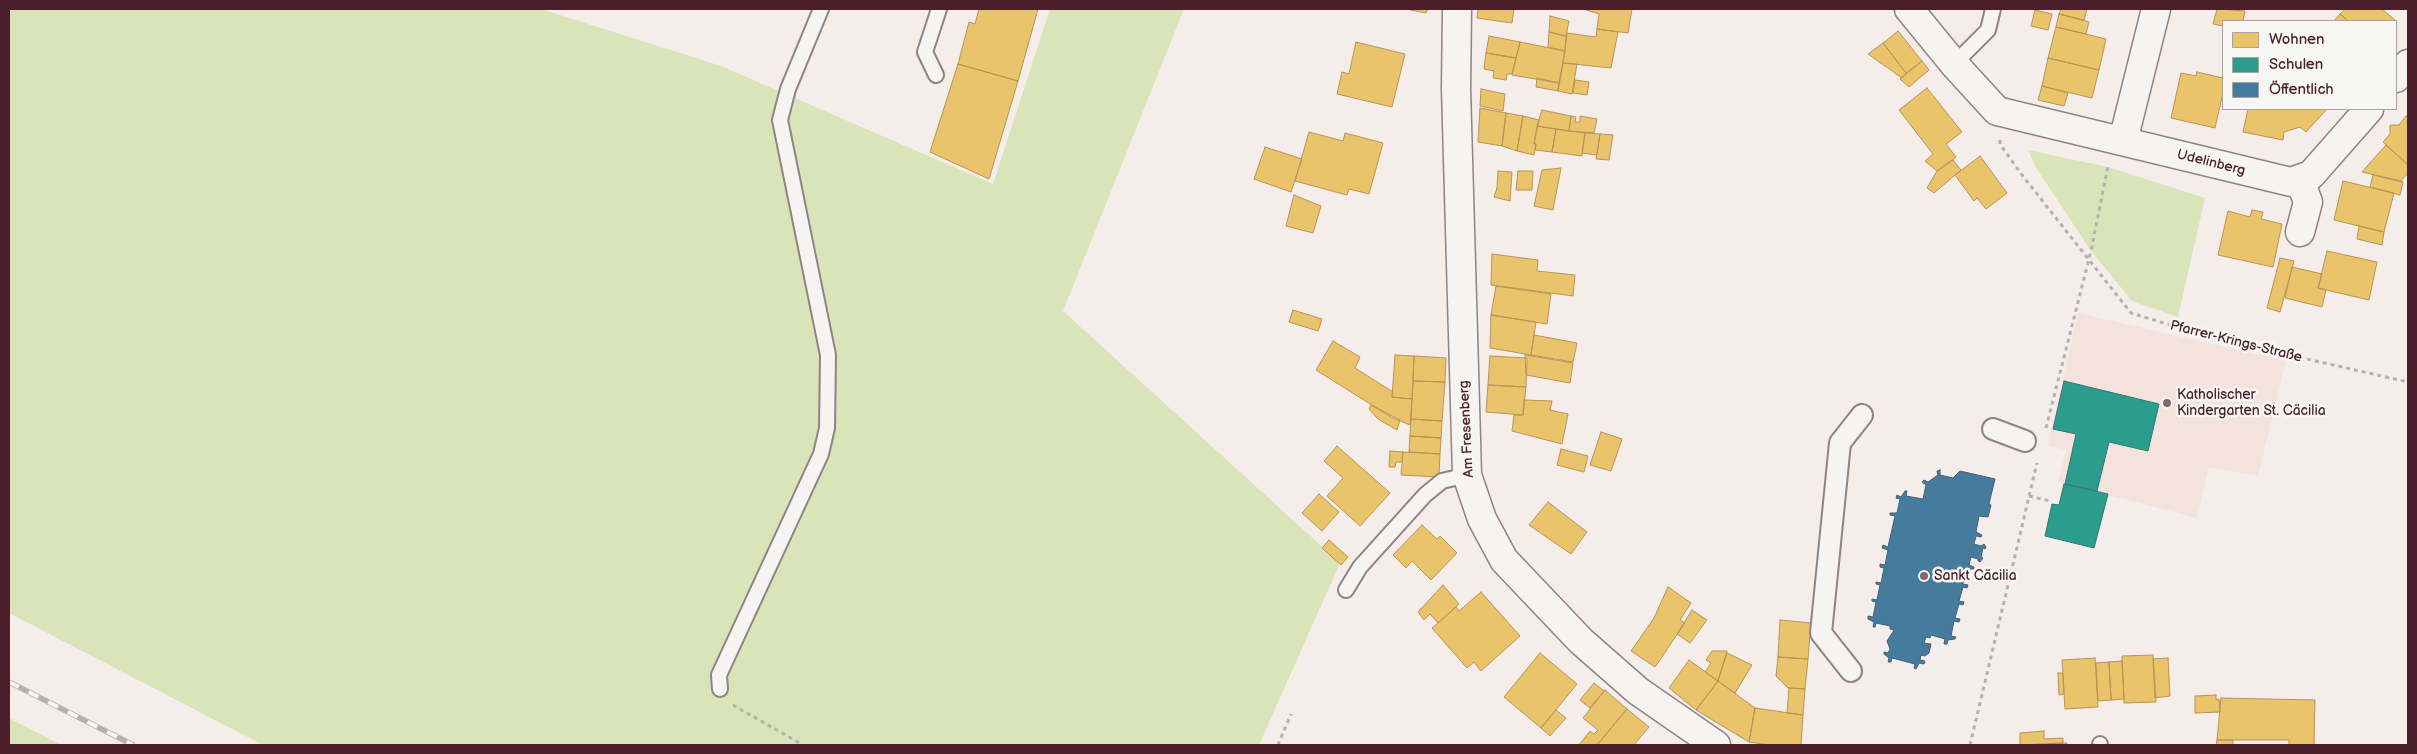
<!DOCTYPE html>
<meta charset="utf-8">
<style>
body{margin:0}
#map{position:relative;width:2417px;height:754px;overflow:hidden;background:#f4edea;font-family:"Balsamiq Sans",sans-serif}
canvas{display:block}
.frame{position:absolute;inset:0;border:10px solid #4a1f2b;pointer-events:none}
.legend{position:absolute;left:2222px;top:20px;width:175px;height:90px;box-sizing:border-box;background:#f6f6f2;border:1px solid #b1a0a2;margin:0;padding:6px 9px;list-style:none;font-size:15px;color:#4a1f2b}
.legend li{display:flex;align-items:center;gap:10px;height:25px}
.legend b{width:25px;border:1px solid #b1a0a2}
</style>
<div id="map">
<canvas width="2417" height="754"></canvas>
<div class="frame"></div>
<ul class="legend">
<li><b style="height:14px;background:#e9c46a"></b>Wohnen</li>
<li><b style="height:14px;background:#2a9d8f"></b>Schulen</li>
<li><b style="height:14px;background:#457b9d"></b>Öffentlich</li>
</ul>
</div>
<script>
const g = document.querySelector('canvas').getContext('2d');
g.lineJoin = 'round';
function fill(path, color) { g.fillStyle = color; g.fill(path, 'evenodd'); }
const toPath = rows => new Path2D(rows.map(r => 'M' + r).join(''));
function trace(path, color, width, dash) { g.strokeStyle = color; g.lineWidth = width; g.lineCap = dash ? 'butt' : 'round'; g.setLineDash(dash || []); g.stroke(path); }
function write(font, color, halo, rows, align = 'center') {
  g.font = font + ' "Balsamiq Sans",sans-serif'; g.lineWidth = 5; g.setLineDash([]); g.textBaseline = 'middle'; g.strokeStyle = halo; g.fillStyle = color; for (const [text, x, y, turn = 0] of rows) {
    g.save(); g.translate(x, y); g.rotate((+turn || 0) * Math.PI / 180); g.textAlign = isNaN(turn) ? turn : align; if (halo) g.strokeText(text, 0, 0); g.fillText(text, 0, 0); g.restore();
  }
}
const built = toPath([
 [2078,313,2286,361,2258,476,2209,467,2197,518,2058,482,2066,450,2048,445]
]);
const green = toPath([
 [9,9,541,9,721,66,993,184,1050,9,1184,9,1063,311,1340,563,1259,745,263,745,9,613],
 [2028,150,2108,167,2205,198,2178,317,2132,301,2091,251,2035,166],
 [9,718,61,745,9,745]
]);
const homes = toPath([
 [979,9,1038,9,1018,81,958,64,969,22,975,24,979,9],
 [1406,9,1428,9,1426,13,1406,9],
 [1478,9,1514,9,1512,23,1477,18,1478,9],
 [1583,9,1632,9,1628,33,1597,29,1599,14,1583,9],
 [2061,9,2087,9,2084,20,2059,14,2061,9],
 [2217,9,2245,11,2243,21,2223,21,2223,26,2213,24,2217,9],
 [2345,9,2382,9,2396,21,2348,21,2340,14,2345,9],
 [2035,10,2052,14,2048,30,2031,26,2035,10],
 [2059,14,2089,22,2086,34,2056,27,2059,14],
 [2340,14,2348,21,2334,21,2340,14],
 [1550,16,1569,21,1566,36,1549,32,1550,16],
 [2056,27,2106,39,2099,70,2048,58,2056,27],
 [1597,29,1618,32,1611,68,1563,63,1567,33,1596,37,1597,29],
 [1898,31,1922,61,1906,73,1883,43,1898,31],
 [1549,32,1566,36,1565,51,1548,47,1549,32],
 [1489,36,1520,42,1516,58,1486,53,1489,36],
 [1356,42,1405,54,1392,107,1337,94,1342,72,1349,74,1356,42],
 [1520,42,1565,51,1559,83,1512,75,1520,42],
 [1883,43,1906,73,1902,78,1868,54,1883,43],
 [1486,53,1516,58,1512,74,1507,74,1506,80,1493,78,1494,71,1484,69,1486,53],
 [2048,58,2099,70,2092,98,2042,86,2048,58],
 [1922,61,1929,70,1909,87,1900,79,1922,61],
 [1563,63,1577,64,1572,94,1558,91,1563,63],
 [958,64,1018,81,989,179,930,152,958,64],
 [2197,72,2223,78,2223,93,2215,128,2171,118,2181,73,2196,76,2197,72],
 [1537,78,1559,83,1558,91,1536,87,1537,78],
 [1575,80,1589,82,1587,95,1573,93,1575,80],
 [2042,86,2068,93,2064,106,2038,100,2042,86],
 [1927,88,1962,132,1946,144,1956,157,1937,171,1925,161,1933,154,1899,110,1927,88],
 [1481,89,1505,94,1503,111,1480,106,1481,89],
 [1480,108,1506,113,1502,146,1478,142,1480,108],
 [2248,109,2327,109,2306,132,2300,127,2284,132,2283,140,2243,132,2248,109],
 [1542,110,1571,116,1569,131,1537,126,1542,110],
 [1506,113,1523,116,1517,151,1502,146,1506,113],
 [1523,116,1539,120,1534,144,1536,144,1534,155,1517,151,1523,116],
 [1571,116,1576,117,1575,122,1580,122,1580,116,1597,119,1594,133,1569,131,1571,116],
 [2406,116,2408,118,2408,165,2383,142,2390,134,2390,125,2399,125,2406,116],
 [1537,126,1556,129,1552,152,1535,150,1536,144,1534,144,1537,126],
 [1556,129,1585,133,1582,156,1552,152,1556,129],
 [1309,132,1343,141,1345,133,1383,143,1369,194,1349,189,1347,195,1295,181,1309,132],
 [1585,133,1600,134,1597,155,1582,153,1585,133],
 [1600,134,1613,135,1609,160,1596,159,1600,134],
 [2386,145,2408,165,2408,173,2401,181,2362,172,2386,145],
 [1265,147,1302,159,1291,192,1254,179,1265,147],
 [1980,156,2007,193,1986,209,1977,198,1974,201,1955,175,1980,156],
 [1953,160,1961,170,1934,193,1927,188,1937,171,1953,160],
 [1561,168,1553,210,1534,206,1542,170,1561,168],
 [1498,171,1512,172,1510,201,1494,197,1497,188,1498,171],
 [1518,171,1533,171,1532,190,1516,190,1518,171],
 [2373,175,2403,182,2400,195,2370,187,2373,175],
 [2343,181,2394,193,2384,232,2334,220,2343,181],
 [1294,195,1321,206,1313,233,1286,226,1294,195],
 [2252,210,2263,212,2261,219,2282,224,2273,267,2218,255,2228,211,2250,217,2252,210],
 [2359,226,2384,232,2382,245,2357,239,2359,226],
 [2327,251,2377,262,2369,300,2318,288,2327,251],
 [1492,254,1538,260,1537,271,1575,275,1573,296,1491,285,1492,254],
 [2280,258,2294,261,2280,312,2267,308,2280,258],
 [2292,267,2322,274,2318,288,2326,290,2322,307,2285,298,2292,267],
 [1496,286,1551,294,1547,324,1491,315,1496,286],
 [1293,310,1322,319,1318,331,1289,322,1293,310],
 [1491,315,1536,322,1531,355,1490,348,1491,315],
 [1534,335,1577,343,1573,362,1531,355,1534,335],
 [1333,341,1360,357,1355,368,1393,392,1392,397,1412,399,1410,425,1391,417,1316,370,1333,341],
 [1395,355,1414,356,1412,399,1392,397,1395,355],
 [1525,355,1573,363,1570,383,1526,375,1525,355],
 [1414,356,1446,358,1445,382,1413,381,1414,356],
 [1490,356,1527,358,1526,387,1488,385,1490,356],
 [1413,381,1445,382,1442,421,1411,419,1413,381],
 [1488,385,1526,387,1523,415,1486,412,1488,385],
 [1524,400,1552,401,1550,410,1568,414,1562,444,1512,431,1514,415,1523,415,1524,400],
 [1371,405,1400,420,1397,430,1378,419,1369,409,1371,405],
 [1411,419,1442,421,1441,438,1410,436,1411,419],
 [1601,432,1622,439,1611,471,1590,465,1601,432],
 [1410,436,1441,438,1440,454,1409,452,1410,436],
 [1337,446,1390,493,1360,526,1327,496,1343,478,1324,461,1337,446],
 [1561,449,1588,456,1584,472,1557,465,1561,449],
 [1390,451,1403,452,1402,462,1396,462,1395,467,1389,467,1390,451],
 [1403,452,1440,454,1439,477,1401,475,1403,452],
 [1319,494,1339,512,1322,531,1302,513,1319,494],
 [1548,502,1587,532,1571,554,1529,525,1548,502],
 [1422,525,1437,539,1440,536,1457,553,1431,580,1412,561,1406,568,1393,555,1422,525],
 [1329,540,1348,557,1341,565,1322,548,1329,540],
 [1443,585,1459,604,1438,623,1430,614,1424,620,1418,612,1443,585],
 [1668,587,1691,603,1680,620,1685,623,1655,667,1631,651,1654,618,1668,587],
 [1481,592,1520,636,1481,671,1474,662,1467,668,1432,628,1456,607,1459,611,1481,592],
 [1692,610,1707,620,1690,643,1677,634,1692,610],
 [1780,620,1811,623,1808,659,1778,657,1780,620],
 [1712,651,1727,651,1718,681,1705,672,1711,663,1706,660,1712,651],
 [1540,653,1577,684,1541,728,1504,697,1540,653],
 [1727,653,1752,665,1735,693,1718,681,1727,653],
 [2153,655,2156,702,2124,703,2122,656,2153,655],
 [1778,657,1808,659,1805,689,1788,688,1776,676,1778,657],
 [2095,658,2098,707,2065,709,2062,660,2095,658],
 [2168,658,2170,696,2155,698,2153,659,2168,658],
 [1689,660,1718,681,1696,710,1669,688,1689,660],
 [2122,661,2124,699,2111,700,2109,662,2122,661],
 [2109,662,2111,700,2098,701,2096,663,2109,662],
 [2058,673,2063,673,2064,694,2059,695,2058,673],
 [1718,681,1755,708,1749,742,1696,710,1718,681],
 [1594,683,1604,691,1590,708,1580,700,1594,683],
 [1789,688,1805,689,1803,715,1787,713,1789,688],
 [1605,690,1627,709,1597,745,1579,745,1590,731,1594,734,1598,730,1583,718,1605,690],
 [2216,695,2216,700,2219,699,2220,712,2195,713,2195,696,2216,695],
 [2221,698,2315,700,2314,745,2289,745,2289,740,2217,740,2221,698],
 [1755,708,1803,715,1801,745,1769,745,1749,742,1755,708],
 [1627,709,1649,727,1634,745,1597,745,1627,709],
 [1556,710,1566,718,1550,736,1541,728,1556,710],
 [2044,731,2044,739,2063,738,2063,743,2020,745,2020,733,2044,731],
 [2217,740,2233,740,2233,745,2216,745,2217,740],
 [2063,743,2067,743,2067,745,2030,745,2063,743]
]);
const schools = toPath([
 [2064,381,2159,404,2148,451,2109,442,2097,491,2065,484,2076,434,2053,429,2064,381],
 [2064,484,2108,494,2094,548,2045,536,2052,504,2059,505,2064,484]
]);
const public = toPath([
 [1940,470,1940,475,1953,478,1960,471,1995,479,1989,504,1991,505,1988,517,1979,516,1976,532,1982,535,1981,537,1976,536,1974,544,1981,546,1984,544,1986,547,1985,549,1983,548,1981,557,1983,558,1980,562,1978,561,1978,559,1971,557,1969,565,1974,567,1974,569,1967,569,1963,584,1968,585,1967,588,1963,587,1959,601,1964,602,1963,605,1959,604,1955,618,1960,619,1959,622,1954,621,1951,636,1956,637,1955,639,1948,640,1947,644,1944,644,1945,639,1931,635,1930,638,1926,637,1924,643,1931,644,1929,653,1925,656,1921,655,1920,660,1925,661,1924,664,1919,663,1916,669,1914,668,1915,664,1892,658,1891,662,1888,662,1889,658,1884,654,1884,652,1888,653,1890,649,1887,641,1894,630,1890,629,1890,626,1876,623,1875,627,1873,627,1874,622,1868,619,1868,616,1873,617,1876,602,1872,601,1872,599,1877,600,1880,585,1876,584,1876,582,1881,583,1884,568,1880,567,1880,564,1885,565,1888,550,1882,548,1883,545,1888,547,1895,516,1890,515,1890,513,1897,513,1900,499,1896,498,1897,495,1901,497,1905,491,1907,491,1906,496,1923,499,1926,485,1922,482,1924,480,1928,482,1938,475,1937,471,1940,470]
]);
const path = toPath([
 [2000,140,2000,144,2022,175,2131,313,2206,336,2408,382],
 [2046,428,2091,251,2108,166],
 [2029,496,2050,501],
 [733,705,803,745],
 [1278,745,1291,714],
 [1970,745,2037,463]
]);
const service = toPath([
 [1954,64,1988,30,1993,9],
 [936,75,925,52,939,9],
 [1346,590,1360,567,1425,495,1442,481,1467,475],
 [720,689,719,675,821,454,827,428,828,355,780,120,788,89,821,9],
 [2100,744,2100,745]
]);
const pedestrian = toPath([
 [1993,429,2025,441],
 [1851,671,1821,633,1840,443,1862,415]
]);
const minor = toPath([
 [1909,9,1954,64,1997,111,2291,182,2311,175,2369,109],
 [2396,78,2408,64],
 [2123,141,2156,9],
 [2300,180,2308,202,2300,232]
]);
const tertiary = toPath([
 [1457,9,1456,88,1467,475,1482,519,1504,560,1581,641,1638,691,1716,745]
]);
const rail = toPath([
 [9,682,133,745]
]);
const markers = [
 [2167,403,5,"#86676e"],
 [1924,576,5,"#86676e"]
];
const streetNames = [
 ["Udelinberg",2211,163,14],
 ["Pfarrer-Krings-Straße",2236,342,14],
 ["Am Fresenberg",1467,429,-93]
];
const poiNames = [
 ["Katholischer",2177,395],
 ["Kindergarten St. Cäcilia",2177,411],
 ["Sankt Cäcilia",1934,576]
];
fill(built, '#f4e2dc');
fill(green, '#dae4b9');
fill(homes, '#e9c46a');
trace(homes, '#b99257', 1);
fill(schools, '#2a9d8f');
trace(schools, '#347771', 1);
fill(public, '#457b9d');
trace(public, '#465f7b', 1);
trace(service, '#8f8384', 18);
trace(pedestrian, '#8f8384', 24);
trace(minor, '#8f8384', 31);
trace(tertiary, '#8f8384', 31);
trace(path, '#b6b1b0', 3, [4, 4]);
trace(service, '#f5f4f2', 14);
trace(pedestrian, '#f5f4f2', 20);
trace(minor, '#f5f4f2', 28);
trace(tertiary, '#f5f4f2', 28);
trace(rail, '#b6b1b0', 5.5);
trace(rail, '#f6f6f2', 4, [11]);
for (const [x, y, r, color] of markers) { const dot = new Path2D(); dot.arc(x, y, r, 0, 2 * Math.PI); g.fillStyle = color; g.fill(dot); trace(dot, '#f6f6f2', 2); }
write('14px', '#4a1f2b', '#f6f6f2', streetNames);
write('14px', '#4a1f2b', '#f6f6f2', poiNames, 'left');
</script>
